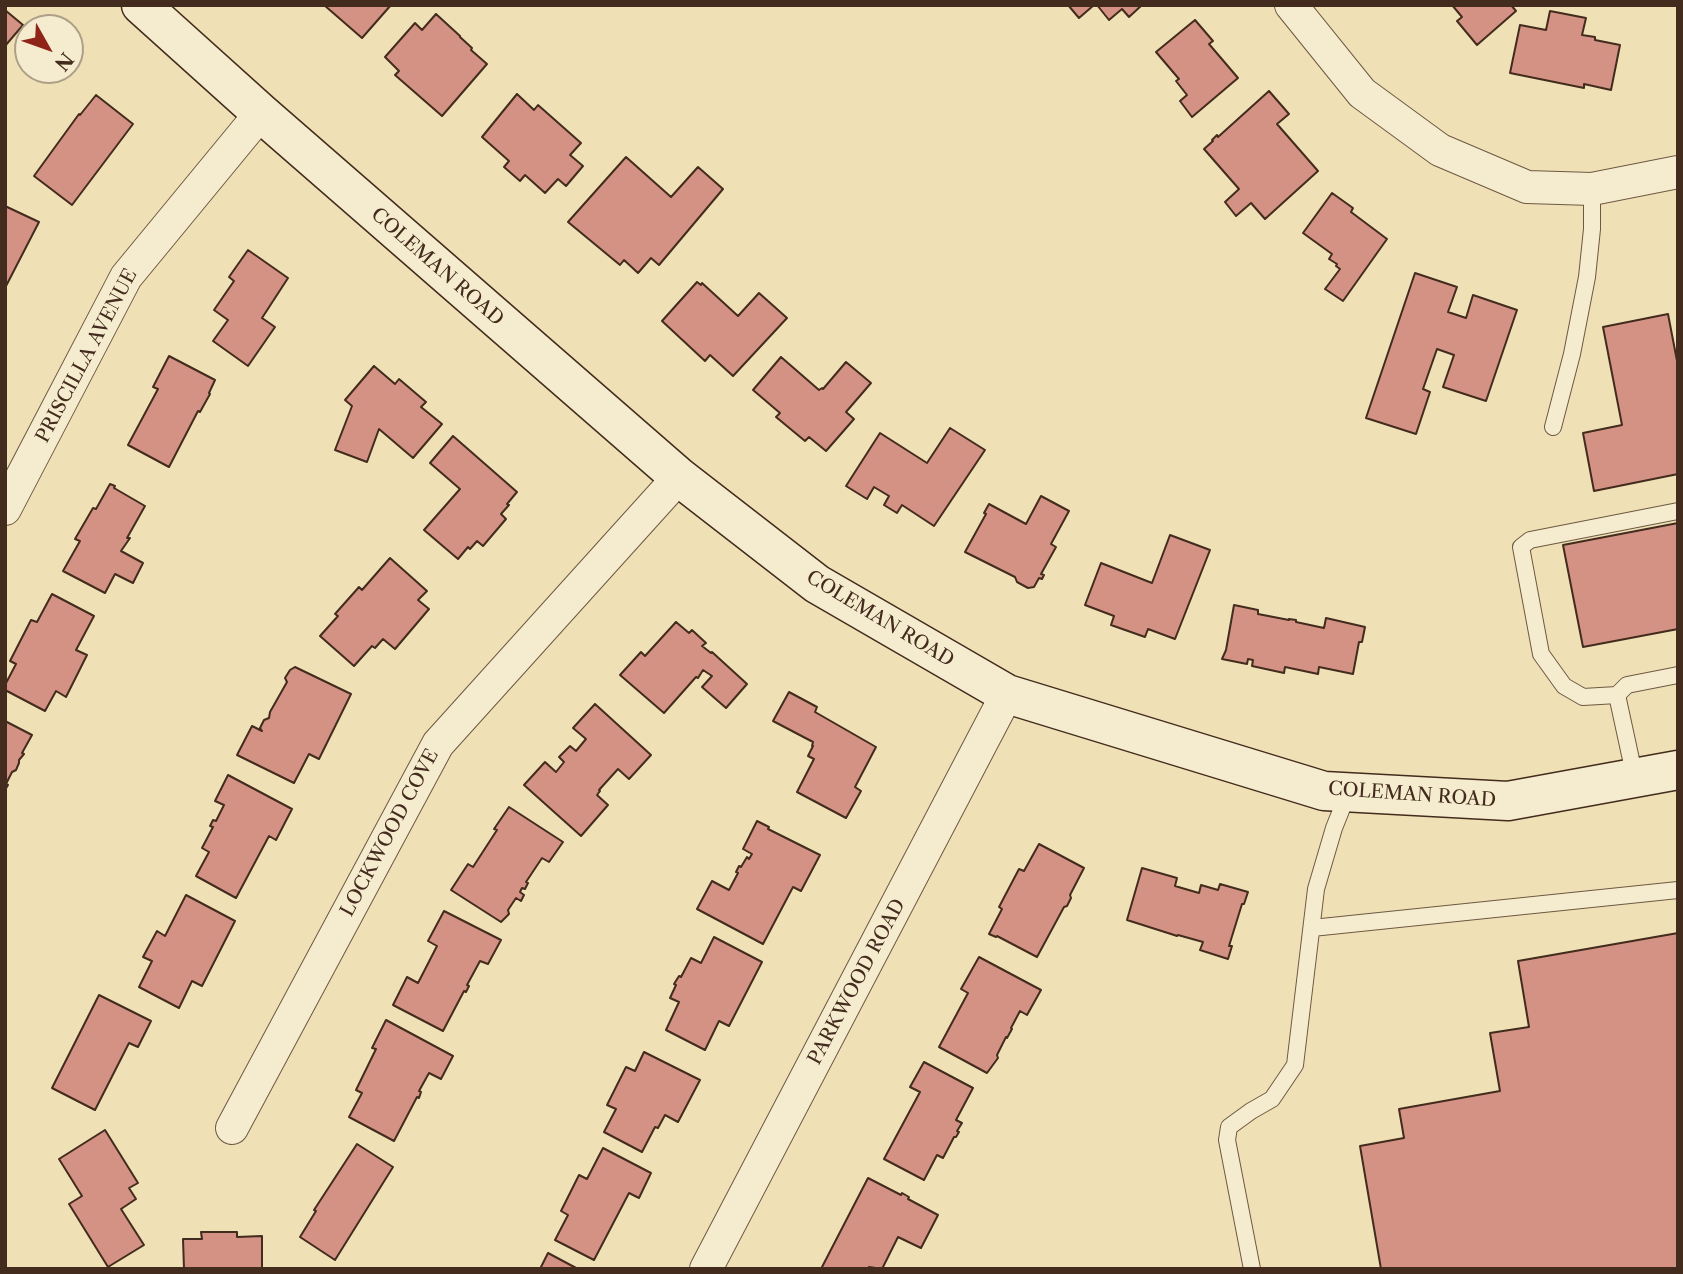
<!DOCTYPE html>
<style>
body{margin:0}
#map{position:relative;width:1683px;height:1274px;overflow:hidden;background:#efe1b5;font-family:"Libre Caslon Text",serif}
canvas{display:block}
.frame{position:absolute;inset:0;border:7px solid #432b1d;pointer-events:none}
.north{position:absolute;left:14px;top:14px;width:70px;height:70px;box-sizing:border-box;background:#f5eccf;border:2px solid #ae9f88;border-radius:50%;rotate:130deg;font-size:19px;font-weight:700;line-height:28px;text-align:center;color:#432b1d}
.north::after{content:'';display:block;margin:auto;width:24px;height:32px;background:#8f2418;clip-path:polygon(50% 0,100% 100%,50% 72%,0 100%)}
</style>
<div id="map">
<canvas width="1683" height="1274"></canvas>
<div class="frame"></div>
<div class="north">N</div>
</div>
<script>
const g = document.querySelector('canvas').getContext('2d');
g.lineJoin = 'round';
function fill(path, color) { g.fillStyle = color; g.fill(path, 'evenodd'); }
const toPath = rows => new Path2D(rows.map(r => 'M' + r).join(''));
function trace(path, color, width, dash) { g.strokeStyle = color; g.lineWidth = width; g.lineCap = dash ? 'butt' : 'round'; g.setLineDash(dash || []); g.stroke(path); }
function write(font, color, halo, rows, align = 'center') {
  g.font = font + ' "Libre Caslon Text",serif'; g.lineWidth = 5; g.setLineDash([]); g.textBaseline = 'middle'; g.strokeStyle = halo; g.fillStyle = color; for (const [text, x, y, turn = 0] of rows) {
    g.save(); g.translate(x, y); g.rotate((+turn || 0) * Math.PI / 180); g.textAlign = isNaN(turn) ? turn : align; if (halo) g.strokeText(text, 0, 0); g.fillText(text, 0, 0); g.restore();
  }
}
const building = toPath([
 [324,5,391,5,362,38,324,5],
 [1068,5,1094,5,1079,18,1068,5],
 [1097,5,1142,5,1129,17,1122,9,1109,20,1097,5],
 [1452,5,1511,5,1516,11,1477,45,1457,21,1462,17,1452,5],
 [5,10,23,25,5,46,5,10],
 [1550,11,1586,18,1582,35,1595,37,1595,40,1620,45,1611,90,1584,84,1584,88,1510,73,1520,25,1546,30,1550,11],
 [436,14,460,36,460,37,472,48,471,50,487,64,442,116,395,75,399,71,385,57,415,23,422,30,436,14],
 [1195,20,1213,41,1209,44,1238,78,1192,117,1180,101,1187,95,1176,81,1179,79,1156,52,1195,20],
 [1269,91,1289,114,1277,124,1318,171,1265,219,1251,203,1236,216,1225,202,1239,189,1204,149,1213,141,1212,140,1217,135,1218,137,1269,91],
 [517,94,534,110,538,105,581,143,570,155,583,166,566,186,558,179,545,193,525,175,520,181,504,167,509,161,482,137,517,94],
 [96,95,133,124,72,205,34,176,79,114,80,115,96,95],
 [626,157,671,197,698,167,723,189,659,265,651,258,638,273,624,260,620,265,568,222,626,157],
 [1332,193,1353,208,1351,212,1387,239,1343,301,1325,289,1340,269,1336,266,1337,264,1329,259,1332,254,1303,233,1332,193],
 [5,206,39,222,5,288,5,206],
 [248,250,288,278,262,318,275,327,248,366,213,341,228,320,214,310,234,281,229,277,248,250],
 [1415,273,1457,287,1448,312,1466,318,1473,295,1517,310,1486,401,1443,387,1454,355,1437,349,1423,389,1430,392,1416,434,1366,418,1415,273],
 [697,282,701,285,702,283,738,316,759,293,787,318,733,376,710,355,705,361,662,321,697,282],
 [1668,314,1678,366,1678,474,1594,491,1583,433,1622,425,1603,327,1668,314],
 [169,356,215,380,209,393,210,394,200,412,198,411,169,467,128,445,158,389,153,387,169,356],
 [781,357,819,390,822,388,823,389,846,362,871,383,846,412,854,419,826,451,809,437,805,441,776,417,780,413,753,390,781,357],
 [374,366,395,384,399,379,426,402,421,407,442,424,413,458,379,429,367,462,335,450,352,406,345,400,374,366],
 [950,428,985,450,934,526,902,505,897,513,884,505,889,496,874,487,867,499,846,486,880,433,927,463,950,428],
 [453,436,517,492,507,504,509,505,501,514,506,519,483,546,477,541,470,549,468,547,458,559,424,530,460,489,430,463,453,436],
 [110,484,115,486,114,488,145,506,127,538,130,538,121,551,143,563,133,583,115,574,105,593,63,571,80,541,75,539,93,508,96,509,110,484],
 [1041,496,1069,511,1051,544,1056,547,1041,574,1044,575,1042,579,1039,578,1034,587,1028,588,1017,582,1015,577,965,552,986,514,984,513,989,504,1026,524,1041,496],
 [1678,523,1678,629,1583,647,1563,545,1678,523],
 [1170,535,1210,550,1175,639,1148,629,1145,637,1111,625,1114,616,1085,605,1101,563,1152,583,1170,535],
 [390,558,427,591,418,600,429,609,395,649,383,639,375,648,372,646,354,666,320,636,338,616,335,614,359,587,362,590,390,558],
 [52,594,94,616,76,650,87,655,66,697,56,691,45,711,5,690,5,685,16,664,10,661,31,620,37,622,52,594],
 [1234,605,1258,610,1258,614,1289,620,1289,619,1296,620,1296,622,1324,628,1326,618,1365,627,1362,642,1359,642,1353,674,1319,667,1318,674,1285,667,1284,673,1252,666,1253,660,1248,659,1247,664,1222,659,1226,650,1234,605],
 [676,622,689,633,692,630,706,643,702,646,711,653,712,652,747,684,726,708,702,687,712,676,703,670,698,678,696,677,664,713,620,675,641,652,645,656,676,622],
 [295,667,351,694,319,759,309,754,294,783,237,755,252,726,262,731,260,728,264,720,269,718,270,712,287,682,285,678,290,670,295,667],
 [789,692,817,707,815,712,876,747,855,787,861,791,846,818,797,792,814,759,808,756,813,746,812,746,813,742,773,721,789,692],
 [595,704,651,755,629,779,618,769,599,790,600,791,597,795,608,805,581,836,524,785,545,762,556,772,564,762,559,757,570,746,576,751,586,739,573,728,595,704],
 [5,721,32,735,22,753,24,754,19,760,19,763,16,770,12,772,6,784,8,785,5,790,5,721],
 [228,775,292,809,276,840,269,836,236,898,196,876,209,852,202,848,213,827,210,826,213,820,216,821,224,805,215,801,228,775],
 [509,807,563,842,549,862,542,858,526,882,528,883,525,889,522,888,520,892,524,895,521,901,516,898,508,910,509,914,501,922,451,890,468,864,473,867,497,830,494,829,509,807],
 [757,821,769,827,768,829,820,855,801,891,793,887,763,944,697,909,712,881,729,890,738,873,736,872,739,866,741,867,747,857,749,859,752,854,743,849,757,821],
 [1039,844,1084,868,1070,895,1071,898,1067,906,1064,907,1037,957,997,936,996,937,989,934,1002,909,999,907,1019,869,1024,871,1039,844],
 [1142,868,1177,878,1175,886,1199,893,1201,885,1218,890,1220,884,1248,892,1244,904,1242,904,1229,946,1232,946,1228,959,1200,950,1203,942,1178,935,1177,936,1171,934,1127,920,1142,868],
 [186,895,235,921,202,986,192,981,179,1008,139,987,152,961,143,957,157,931,165,936,186,895],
 [444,911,501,940,488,964,480,961,467,985,469,986,466,992,464,991,443,1031,393,1005,407,977,418,983,437,946,428,941,444,911],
 [1678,933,1678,1269,1381,1269,1360,1146,1404,1138,1399,1109,1500,1091,1490,1033,1529,1027,1518,961,1678,933],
 [714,937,762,962,729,1026,719,1021,705,1050,666,1030,679,1002,670,998,676,985,674,984,679,976,681,977,691,958,701,963,714,937],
 [979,957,1041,990,1027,1015,1020,1011,1011,1028,1012,1029,1007,1038,1006,1037,997,1055,998,1058,987,1073,939,1047,968,993,961,989,979,957],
 [99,995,151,1021,138,1047,129,1043,95,1110,52,1088,99,995],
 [386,1020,453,1056,441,1079,429,1073,419,1091,421,1092,419,1098,417,1097,394,1141,349,1117,362,1093,356,1090,376,1049,372,1048,386,1020],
 [644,1052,700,1080,678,1122,665,1115,658,1128,655,1127,642,1152,604,1132,616,1109,607,1105,626,1067,635,1071,644,1052],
 [924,1062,973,1088,956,1120,962,1123,957,1131,959,1132,956,1137,954,1137,943,1158,937,1155,924,1180,884,1159,920,1092,910,1087,924,1062],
 [105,1130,138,1183,129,1188,136,1199,121,1209,144,1245,108,1267,69,1204,82,1196,59,1159,105,1130],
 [357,1144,393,1167,335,1260,300,1237,316,1211,314,1210,357,1144],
 [603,1148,651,1173,639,1198,629,1193,594,1260,555,1240,568,1215,561,1211,579,1175,587,1179,603,1148],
 [868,1178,901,1195,902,1193,909,1197,908,1199,938,1215,921,1248,898,1237,882,1269,869,1267,869,1269,825,1269,822,1267,868,1178],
 [201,1232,237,1232,237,1237,262,1236,262,1269,184,1269,183,1239,202,1239,201,1232],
 [548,1253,578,1269,540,1269,548,1253]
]);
const lane = toPath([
 [1553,427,1572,354,1587,277,1592,229,1592,189],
 [1617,695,1583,697,1564,686,1541,654,1521,547,1530,540,1678,511],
 [1635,778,1617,695,1627,685,1678,675],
 [1312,928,1678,890],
 [1252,1269,1227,1140,1229,1127,1251,1111,1272,1099,1295,1065,1316,889,1334,828,1348,793]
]);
const street = toPath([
 [1291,5,1362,93,1440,150,1527,187,1592,189,1678,172],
 [5,509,126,277,261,113],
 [232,1128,438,744,679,477],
 [706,1269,1007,694]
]);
const secondary = toPath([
 [141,5,261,113,679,477,817,584,1007,694,1324,791,1508,801,1678,770]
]);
const streetNames = [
 ["COLEMAN ROAD",437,267,41],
 ["PRISCILLA AVENUE",87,356,-62],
 ["COLEMAN ROAD",880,619,31],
 ["COLEMAN ROAD",1412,795,4],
 ["LOCKWOOD COVE",390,833,-62],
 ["PARKWOOD ROAD",857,982,-62]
];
fill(building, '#d39284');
trace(building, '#432b1d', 2);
trace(lane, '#6e5843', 18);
trace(street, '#6e5843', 34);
trace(secondary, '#432b1d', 41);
trace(lane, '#f5eccf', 16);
trace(street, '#f5eccf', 32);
trace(secondary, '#f5eccf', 38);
write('19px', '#432b1d', '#f5eccf', streetNames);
</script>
